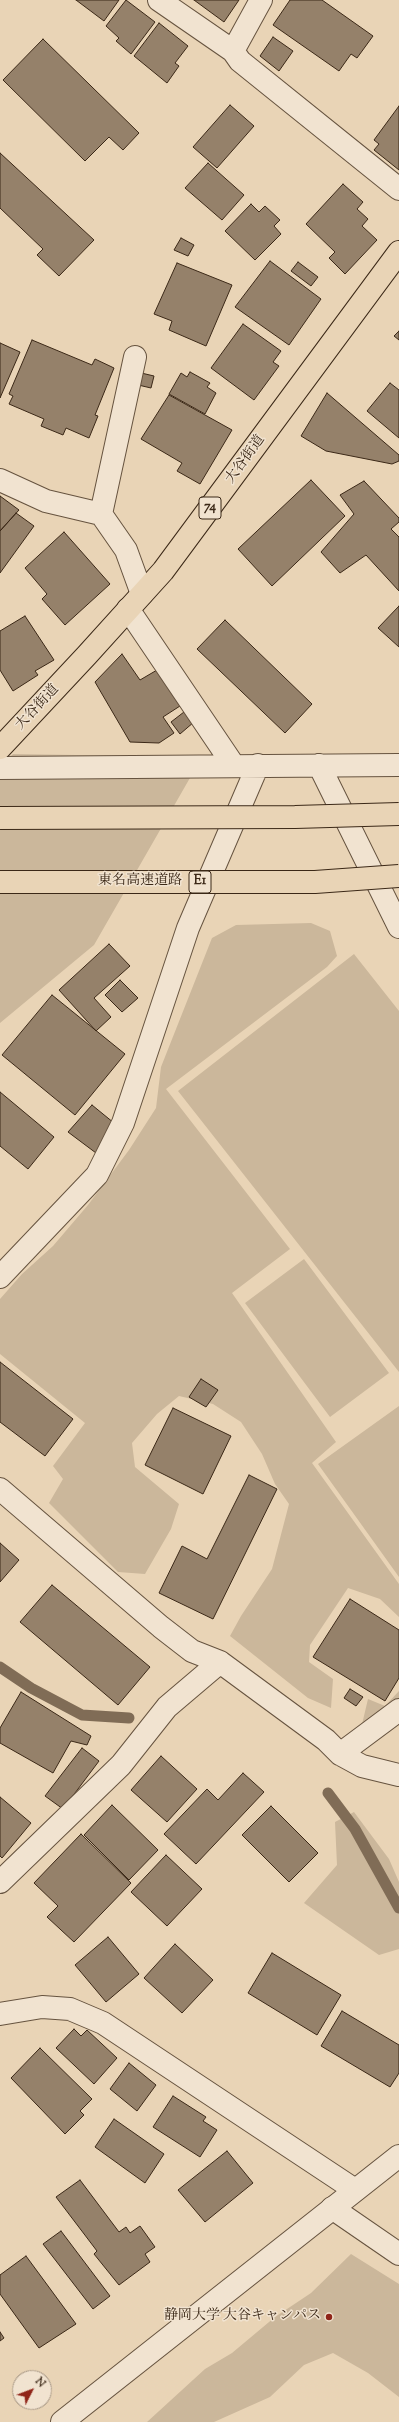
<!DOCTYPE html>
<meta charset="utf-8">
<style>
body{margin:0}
#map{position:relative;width:399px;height:2422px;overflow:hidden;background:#e9d4b6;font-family:"Sorts Mill Goudy",serif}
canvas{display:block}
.north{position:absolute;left:12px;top:2370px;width:40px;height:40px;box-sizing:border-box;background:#f1e3d0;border:1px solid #a89886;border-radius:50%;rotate:48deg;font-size:11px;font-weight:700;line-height:16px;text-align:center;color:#3b2817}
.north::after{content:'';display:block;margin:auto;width:14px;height:18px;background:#8f2418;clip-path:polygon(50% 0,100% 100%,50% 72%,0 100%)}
</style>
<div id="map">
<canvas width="399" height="2422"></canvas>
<div class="north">N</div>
</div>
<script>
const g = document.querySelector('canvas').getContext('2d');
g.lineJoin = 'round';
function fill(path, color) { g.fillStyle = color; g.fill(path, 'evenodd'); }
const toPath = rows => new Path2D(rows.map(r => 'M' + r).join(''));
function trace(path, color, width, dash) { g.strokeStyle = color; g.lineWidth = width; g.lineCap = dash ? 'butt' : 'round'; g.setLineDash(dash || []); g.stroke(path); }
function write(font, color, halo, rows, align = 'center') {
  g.font = font + ' "Sorts Mill Goudy","Noto Serif JP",serif'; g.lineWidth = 3; g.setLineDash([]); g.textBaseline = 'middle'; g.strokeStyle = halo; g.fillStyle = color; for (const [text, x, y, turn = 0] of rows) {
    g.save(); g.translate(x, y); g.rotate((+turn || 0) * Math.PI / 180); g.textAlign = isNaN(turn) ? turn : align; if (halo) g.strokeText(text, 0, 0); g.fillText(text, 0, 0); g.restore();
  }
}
const green = toPath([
 [13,754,202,757,94,945,0,1023,0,767],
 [311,923,330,931,337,956,327,967,166,1089,290,1249,232,1293,336,1442,312,1463,399,1584,399,1617,380,1599,348,1588,310,1645,309,1662,333,1679,331,1708,308,1698,230,1636,241,1616,272,1569,289,1504,275,1484,262,1454,241,1422,213,1404,179,1396,157,1414,132,1443,135,1467,179,1504,171,1529,145,1574,118,1572,49,1503,63,1479,53,1466,85,1423,0,1354,0,1299,22,1274,53,1246,88,1205,129,1150,156,1108,161,1067,212,938,236,925],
 [354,954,399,1011,399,1372,178,1091],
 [304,1259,389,1373,330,1417,245,1303],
 [399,1406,399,1577,318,1464],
 [399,1691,399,1725,359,1737,368,1699,385,1706],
 [354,1812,389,1859,399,1882,399,1949,379,1955,304,1903,337,1865,335,1822],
 [351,2254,399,2284,399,2397,368,2373,333,2353,304,2365,270,2397,214,2422,147,2422,205,2369,232,2353,275,2317,311,2293]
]);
const stream = toPath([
 [0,1667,31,1688,82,1715,129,1718],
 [328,1793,355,1829,399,1908]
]);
const building = toPath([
 [76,0,119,0,104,21,76,0],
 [126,0,155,22,131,54,116,41,119,38,106,26,126,0],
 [194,0,239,0,224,22,194,0],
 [290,0,322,0,373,36,357,58,351,54,339,71,273,25,290,0],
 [159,23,188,46,175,63,179,66,167,83,134,56,159,23],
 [273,37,293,51,279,71,260,56,273,37],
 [43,39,139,133,123,150,109,137,85,161,3,80,43,39],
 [230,105,254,126,217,168,193,147,230,105],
 [399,106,399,170,374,150,379,144,374,140,399,106],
 [0,153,94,240,59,276,37,255,43,249,0,208,0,153],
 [208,163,244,195,222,220,185,188,208,163],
 [343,184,363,202,357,209,368,219,362,226,377,240,345,274,329,258,335,252,306,224,343,184],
 [251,204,259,212,265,206,280,220,274,226,281,234,255,260,225,231,251,204],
 [181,238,194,245,188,256,174,250,181,238],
 [270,261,321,299,289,345,235,307,270,261],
 [298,262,318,277,311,286,291,271,298,262],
 [177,263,232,285,206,346,169,330,172,321,154,314,177,263],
 [243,324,281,351,273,362,279,366,254,400,211,368,243,324],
 [399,331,399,340,394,336,399,331],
 [32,340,92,365,95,359,114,368,95,415,98,416,89,438,66,428,63,435,41,426,44,419,9,404,13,396,9,394,32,340],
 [0,343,20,352,0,398,0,343],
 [137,372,154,376,151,388,134,384,137,372],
 [190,372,210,383,207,387,216,393,205,414,169,394,181,373,187,377,190,372],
 [390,383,399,390,399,438,367,411,390,383],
 [327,393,399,455,399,461,392,464,326,451,301,436,327,393],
 [169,395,232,430,200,484,177,471,182,463,141,439,169,395],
 [311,480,345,516,272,586,238,549,311,480],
 [364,481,399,518,399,522,391,529,399,537,399,591,366,555,340,573,321,552,354,514,340,495,364,481],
 [0,496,19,510,0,531,0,496],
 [16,513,34,526,0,573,0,531,16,513],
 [64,532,110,584,65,625,42,599,47,594,25,568,64,532],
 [399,606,399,647,378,628,399,606],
 [25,616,54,660,35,671,38,675,13,691,0,670,0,631,25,616],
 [225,620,312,704,285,733,197,649,225,620],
 [122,654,140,680,157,670,180,706,163,717,174,733,159,743,130,742,95,682,122,654],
 [184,712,194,722,180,734,171,722,184,712],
 [109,944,130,966,94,998,111,1017,96,1031,59,990,109,944],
 [120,980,138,998,122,1012,105,995,120,980],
 [52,995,125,1054,75,1115,2,1055,52,995],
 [0,1092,54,1137,28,1169,0,1146,0,1092],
 [92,1105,114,1123,96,1153,68,1132,92,1105],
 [0,1362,73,1419,45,1456,0,1422,0,1362],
 [201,1379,218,1390,206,1407,189,1397,201,1379],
 [173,1408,231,1436,203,1494,145,1465,173,1408],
 [249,1475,277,1489,213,1619,159,1593,182,1546,207,1559,249,1475],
 [0,1543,19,1560,0,1582,0,1543],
 [52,1585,150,1667,118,1705,20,1622,52,1585],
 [350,1599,399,1630,399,1678,385,1701,313,1657,350,1599],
 [350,1689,363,1697,356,1706,344,1698,350,1689],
 [21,1692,91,1736,87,1745,71,1741,53,1773,0,1743,0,1728,21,1692],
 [82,1748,99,1761,63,1809,45,1796,82,1748],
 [161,1756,197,1789,167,1822,131,1790,161,1756],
 [243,1773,264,1792,196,1864,164,1834,207,1789,218,1800,243,1773],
 [0,1797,31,1823,2,1858,0,1856,0,1797],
 [112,1805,158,1850,129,1880,84,1835,112,1805],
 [271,1806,318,1853,289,1882,242,1835,271,1806],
 [81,1834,131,1883,74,1942,47,1917,58,1906,34,1883,81,1834],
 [166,1855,202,1889,167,1926,131,1892,166,1855],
 [108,1937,139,1974,106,2002,75,1965,108,1937],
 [175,1944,213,1980,182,2013,144,1978,175,1944],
 [272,1953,341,1995,317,2035,248,1993,272,1953],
 [342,2011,399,2045,399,2073,390,2087,321,2046,342,2011],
 [74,2029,81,2036,87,2030,117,2058,94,2084,56,2048,74,2029],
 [40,2048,92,2099,80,2111,84,2115,65,2134,11,2078,40,2048],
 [129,2063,156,2085,137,2111,110,2089,129,2063],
 [173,2096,206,2117,203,2121,217,2130,200,2157,153,2127,173,2096],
 [114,2119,164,2154,145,2183,95,2147,114,2119],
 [227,2151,253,2183,205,2222,178,2190,227,2151],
 [80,2180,119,2232,126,2227,130,2233,140,2226,155,2247,145,2254,150,2262,119,2285,94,2254,97,2251,56,2197,80,2180],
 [61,2231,110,2296,93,2309,43,2244,61,2231],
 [26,2256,76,2324,39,2348,0,2294,0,2275,26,2256],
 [0,2332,4,2338,0,2341,0,2332]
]);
const minor = toPath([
 [159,0,233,51,240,61,399,189],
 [233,51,261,0],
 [135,357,101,514,126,550,142,594],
 [0,480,46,501,101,514],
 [128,609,234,766],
 [319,765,399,927],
 [0,768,399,765],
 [0,1277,97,1175,123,1123,188,928,258,765],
 [0,1489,161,1627,192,1651,220,1662,326,1740,340,1754,362,1766,399,1775],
 [340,1754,399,1710],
 [0,1882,121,1765,167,1707,220,1662],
 [0,2014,42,2007,70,2009,103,2023,355,2190],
 [332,2208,399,2254]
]);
const tertiary = toPath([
 [62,2422,399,2156]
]);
const primary = toPath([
 [0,748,87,655,163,571,399,252]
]);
const motorwayBridge = toPath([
 [0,818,295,817,399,814],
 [0,882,315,882,399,876]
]);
const markers = [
 [329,2317,4,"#8f2418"]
];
const shields = [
 [210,508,22],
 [200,882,22]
];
const shieldNames = [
 ["74",210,508],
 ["E1",200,882]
];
const streetNames = [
 ["大谷街道",246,460,-54],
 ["大谷街道",38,708,-47],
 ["東名高速道路",140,882]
];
const poiNames = [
 ["静岡大学 大谷キャンパス",321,2317]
];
fill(green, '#cbb79b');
trace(stream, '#806c56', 11);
fill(building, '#95816a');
trace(building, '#3b2817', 1);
trace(minor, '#66533f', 24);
trace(tertiary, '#66533f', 24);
trace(primary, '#3b2817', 24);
trace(minor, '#f1e3d0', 22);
trace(tertiary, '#f1e3d0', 22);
trace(primary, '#e9d4b6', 22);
trace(motorwayBridge, '#3b2817', 24, []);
trace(motorwayBridge, '#e9d4b6', 22);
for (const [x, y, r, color] of markers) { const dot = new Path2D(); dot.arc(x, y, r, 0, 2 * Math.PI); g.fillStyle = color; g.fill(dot); trace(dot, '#f1e3d0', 1.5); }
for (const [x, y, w] of shields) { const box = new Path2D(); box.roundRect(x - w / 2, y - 11, w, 22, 3); g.fillStyle = '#f1e3d0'; g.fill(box); trace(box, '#3b2817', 1); }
write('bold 13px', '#3b2817', null, shieldNames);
write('14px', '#3b2817', '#f1e3d0', streetNames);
write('14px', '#3b2817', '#f1e3d0', poiNames, 'right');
</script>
